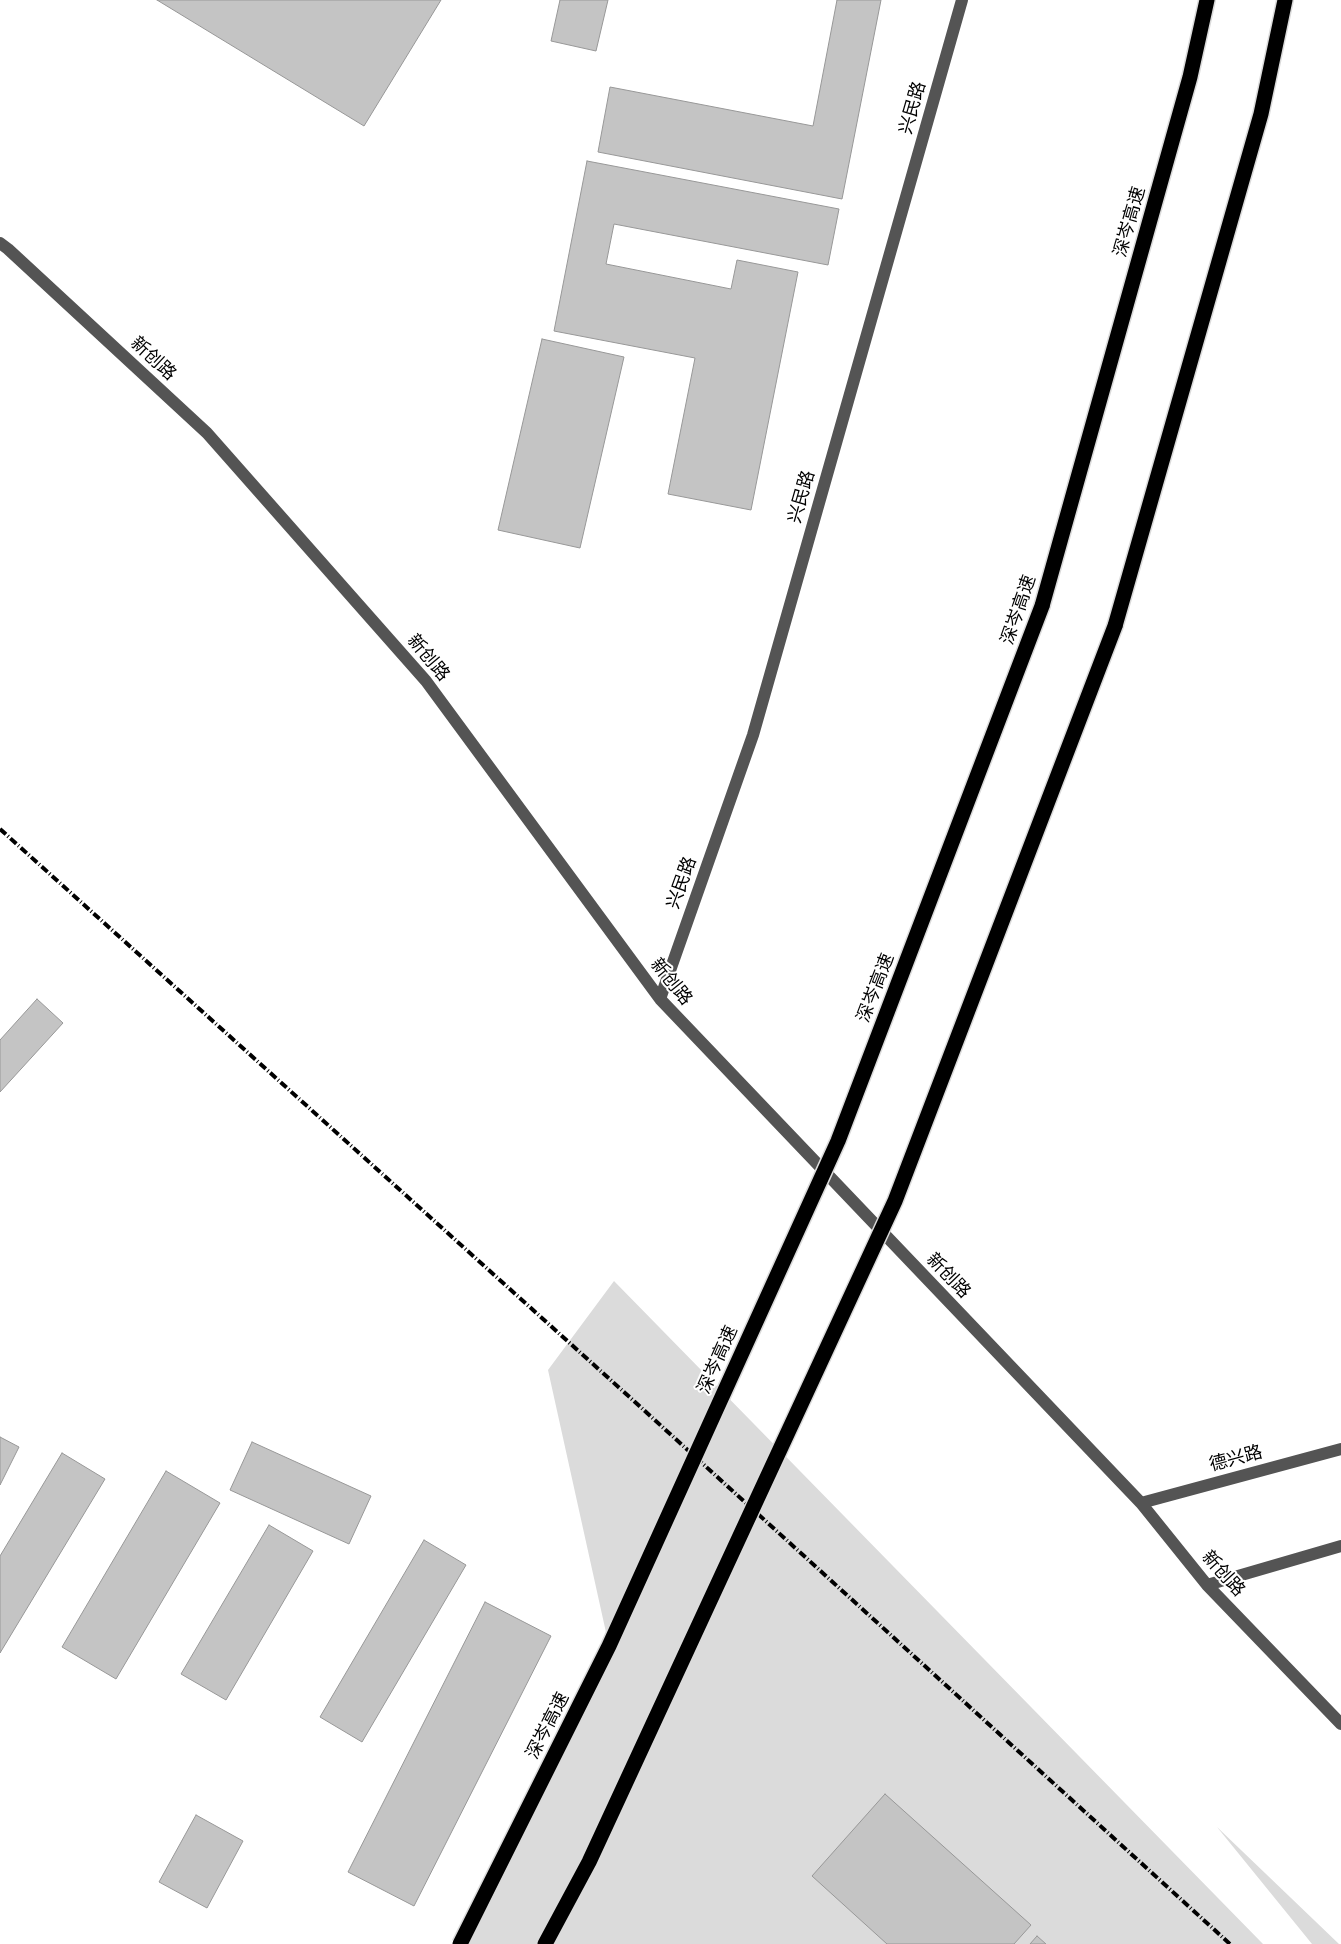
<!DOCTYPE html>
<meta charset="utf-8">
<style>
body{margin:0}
canvas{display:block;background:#fff}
</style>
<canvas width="1341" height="1944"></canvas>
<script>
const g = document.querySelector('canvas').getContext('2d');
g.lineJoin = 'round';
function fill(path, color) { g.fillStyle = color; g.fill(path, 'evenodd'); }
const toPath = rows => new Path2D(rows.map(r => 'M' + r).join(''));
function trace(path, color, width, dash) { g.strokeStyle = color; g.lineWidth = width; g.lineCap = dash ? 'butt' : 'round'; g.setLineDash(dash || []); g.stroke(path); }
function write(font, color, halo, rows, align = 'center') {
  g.font = font + ' "Fira Sans Condensed","Noto Sans SC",sans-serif'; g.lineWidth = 4; g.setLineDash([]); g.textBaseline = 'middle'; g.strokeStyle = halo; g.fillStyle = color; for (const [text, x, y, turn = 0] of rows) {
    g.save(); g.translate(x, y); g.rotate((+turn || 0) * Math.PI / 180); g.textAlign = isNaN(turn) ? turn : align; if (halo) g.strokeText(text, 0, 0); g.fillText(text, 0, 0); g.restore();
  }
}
const green = toPath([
 [614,1281,1263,1944,460,1944,609,1646,548,1370],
 [1217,1827,1339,1944,1312,1944]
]);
const building = toPath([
 [157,0,441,0,364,126,157,0],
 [560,0,608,0,596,51,551,41,560,0],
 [837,0,881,0,842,199,598,152,610,87,813,126,837,0],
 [587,161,839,209,828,265,614,224,606,264,731,289,737,260,798,272,751,510,668,494,695,358,554,331,587,161],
 [542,339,624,357,580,548,498,530,542,339],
 [37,999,63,1023,0,1092,0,1040,37,999],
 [0,1437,19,1447,0,1485,0,1437],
 [252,1442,371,1496,349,1544,230,1490,252,1442],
 [62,1453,105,1479,0,1653,0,1556,62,1453],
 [166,1471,220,1503,116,1679,62,1647,166,1471],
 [269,1525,313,1551,226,1700,181,1674,269,1525],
 [424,1540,466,1565,362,1742,320,1717,424,1540],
 [485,1602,551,1636,414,1906,348,1872,485,1602],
 [885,1794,1031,1925,1014,1944,887,1944,812,1876,885,1794],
 [196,1815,243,1841,207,1908,159,1882,196,1815],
 [1037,1936,1046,1944,1030,1944,1037,1936]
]);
const minor = toPath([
 [0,243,8,249,207,433,426,681,660,999,1141,1503,1207,1585,1341,1724],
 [660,999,753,735,962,0],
 [1141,1503,1341,1449],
 [1207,1585,1341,1546]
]);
const highway = toPath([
 [1042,606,1190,77,1207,0],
 [1115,626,1261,114,1285,0]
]);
const rail = toPath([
 [0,829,635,1402,1230,1944]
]);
const highwayBridge = toPath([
 [460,1944,609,1646,838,1141,1042,606],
 [545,1944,589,1862,895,1201,1115,626]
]);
const streetNames = [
 ["兴民路",913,108,-74],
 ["深岑高速",1130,222,-74],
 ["新创路",153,359,43],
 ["兴民路",802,497,-74],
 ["深岑高速",1019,610,-71],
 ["新创路",428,658,50],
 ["兴民路",682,883,-70],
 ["新创路",671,982,51],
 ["深岑高速",876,988,-69],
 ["新创路",948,1276,46],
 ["深岑高速",718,1360,-66],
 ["德兴路",1236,1459,-15],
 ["新创路",1223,1574,48],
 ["深岑高速",548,1726,-63]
];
fill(green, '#dbdbdb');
fill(building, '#c4c4c4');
trace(building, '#989898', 1);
trace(highway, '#dbdbdb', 18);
trace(minor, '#545454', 12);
trace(highway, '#000', 15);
trace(rail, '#000', 4, [8, 2.5, 1, 2.5]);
trace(highwayBridge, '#dbdbdb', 18, []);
trace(highwayBridge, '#000', 15);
write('18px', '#000', '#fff', streetNames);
</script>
